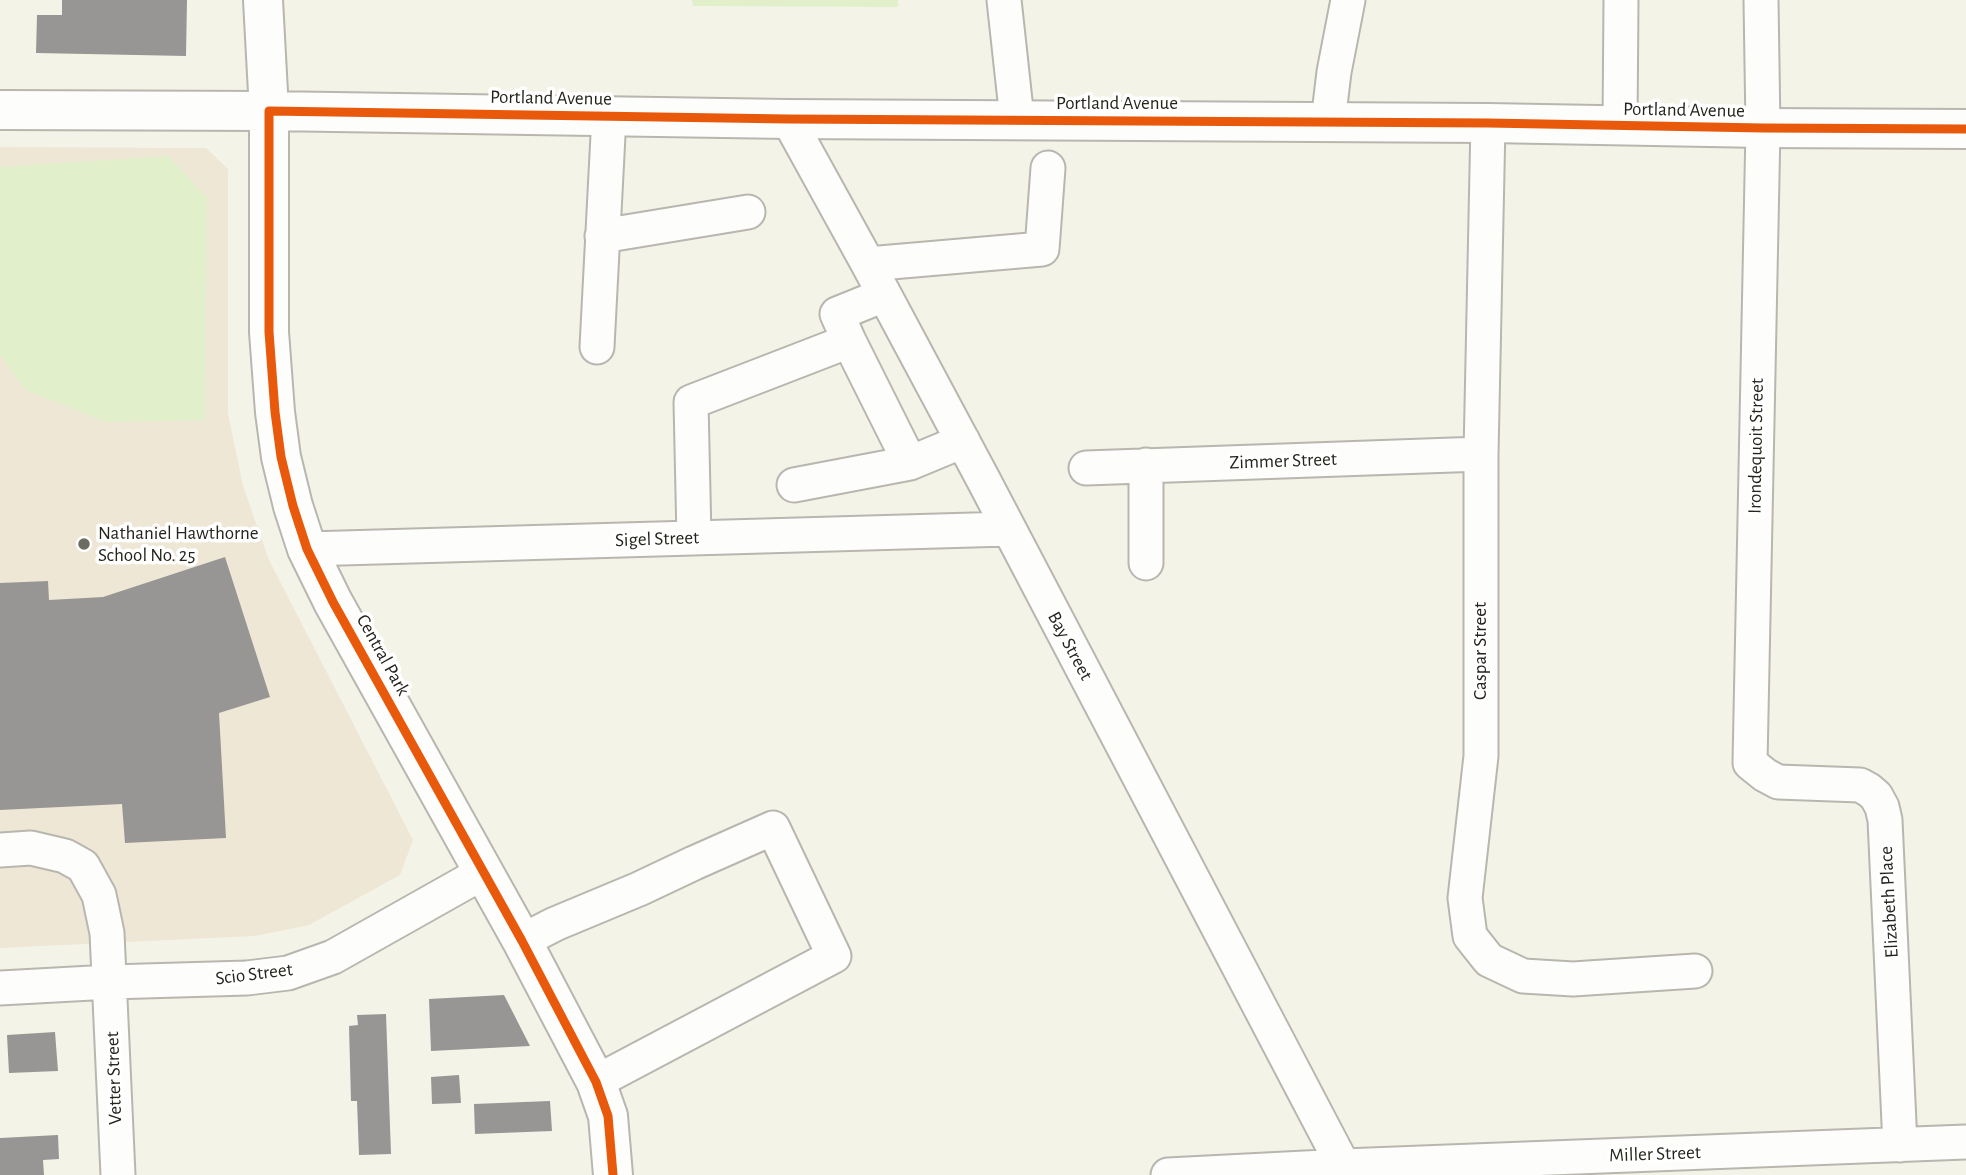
<!DOCTYPE html>
<style>
body{margin:0}
canvas{display:block;background:#f4f3e8}
</style>
<canvas width="1966" height="1175"></canvas>
<script>
const g = document.querySelector('canvas').getContext('2d');
g.lineJoin = 'round';
function fill(path, color) { g.fillStyle = color; g.fill(path, 'evenodd'); }
const toPath = rows => new Path2D(rows.map(r => 'M' + r).join(''));
function trace(path, color, width, dash) { g.strokeStyle = color; g.lineWidth = width; g.lineCap = dash ? 'butt' : 'round'; g.setLineDash(dash || []); g.stroke(path); }
function write(font, color, halo, rows, align = 'center') {
  g.font = font + ' "Alegreya Sans",sans-serif'; g.lineWidth = 7; g.setLineDash([]); g.textBaseline = 'middle'; g.strokeStyle = halo; g.fillStyle = color; for (const [text, x, y, turn = 0] of rows) {
    g.save(); g.translate(x, y); g.rotate((+turn || 0) * Math.PI / 180); g.textAlign = isNaN(turn) ? turn : align; if (halo) g.strokeText(text, 0, 0); g.fillText(text, 0, 0); g.restore();
  }
}
const education = toPath([
 [0,147,206,148,228,169,228,413,243,486,269,560,413,840,400,875,309,925,255,936,0,948]
]);
const green = toPath([
 [692,0,898,0,898,7,693,6],
 [168,156,207,197,205,420,106,422,25,390,0,355,0,167]
]);
const building = toPath([
 [62,0,187,0,186,56,36,53,37,15,62,15],
 [225,557,270,697,219,713,226,838,125,843,122,804,0,810,0,583,48,581,49,600,103,597],
 [504,995,530,1046,431,1051,429,999],
 [386,1014,391,1154,359,1155,357,1101,351,1101,349,1026,358,1025,357,1015],
 [55,1032,58,1071,9,1073,7,1035],
 [459,1075,461,1103,432,1104,431,1077],
 [550,1101,552,1131,475,1134,474,1104],
 [58,1135,59,1159,43,1160,44,1175,0,1175,0,1138]
]);
const minor = toPath([
 [1004,0,1017,119],
 [1761,0,1763,128,1750,763,1765,775,1778,782,1860,785,1869,790,1876,796,1882,807,1885,820,1900,1145],
 [788,119,868,264,983,479,1348,1175],
 [1328,122,1334,72,1348,0],
 [1488,123,1481,454,1481,756,1465,898,1470,936,1489,960,1523,976,1573,979,1695,971],
 [1620,126,1621,0],
 [602,236,748,212],
 [868,264,1042,249,1048,168],
 [849,341,910,463,963,441],
 [597,347,609,116],
 [1146,465,1146,563],
 [1086,468,1481,454],
 [794,485,910,463],
 [694,538,691,402,849,341,837,314,884,295],
 [307,549,1008,529],
 [0,850,31,848,65,856,83,866,99,895,107,933,118,1175],
 [522,941,555,924,639,889,694,863,773,828,834,956,596,1082],
 [0,988,110,982,247,978,288,973,333,957,484,872],
 [1168,1175,1344,1166,1966,1142]
]);
const major = toPath([
 [263,0,269,111,269,332,275,412,281,457,293,506,307,549,333,602,522,941,596,1082,608,1116,613,1175],
 [0,110,269,111,788,119,1488,123,1763,128,1966,129]
]);
const cycleway = toPath([
 [613,1175,608,1116,596,1082,522,941,333,602,307,549,293,506,281,457,275,412,269,332,269,111,788,119,1488,123,1763,128,1966,129]
]);
const markers = [
 [84,544,7,"#6d6c63"]
];
const streetNames = [
 ["Portland Avenue",551,98,1],
 ["Portland Avenue",1117,103],
 ["Portland Avenue",1684,110,1],
 ["Irondequoit Street",1756,446,-89],
 ["Zimmer Street",1283,461,-2],
 ["Sigel Street",657,539,-2],
 ["Bay Street",1070,646,62],
 ["Caspar Street",1480,651,-90],
 ["Central Park",383,655,61],
 ["Elizabeth Place",1889,902,-93],
 ["Scio Street",254,974,-7],
 ["Vetter Street",114,1078,-92],
 ["Miller Street",1655,1154,-2]
];
const poiNames = [
 ["Nathaniel Hawthorne",98,533],
 ["School No. 25",98,555]
];
fill(education, '#eee7d6');
fill(green, '#e1f0ca');
fill(building, '#979694');
trace(minor, '#b8b6ae', 37);
trace(major, '#b8b6ae', 42);
trace(minor, '#fdfdfc', 33);
trace(major, '#fdfdfc', 38);
trace(cycleway, '#e8590c', 9);
for (const [x, y, r, color] of markers) { const dot = new Path2D(); dot.arc(x, y, r, 0, 2 * Math.PI); g.fillStyle = color; g.fill(dot); trace(dot, '#fff', 2.5); }
write('19px', '#25241c', '#fff', streetNames);
write('19px', '#25241c', '#fff', poiNames, 'left');
</script>
